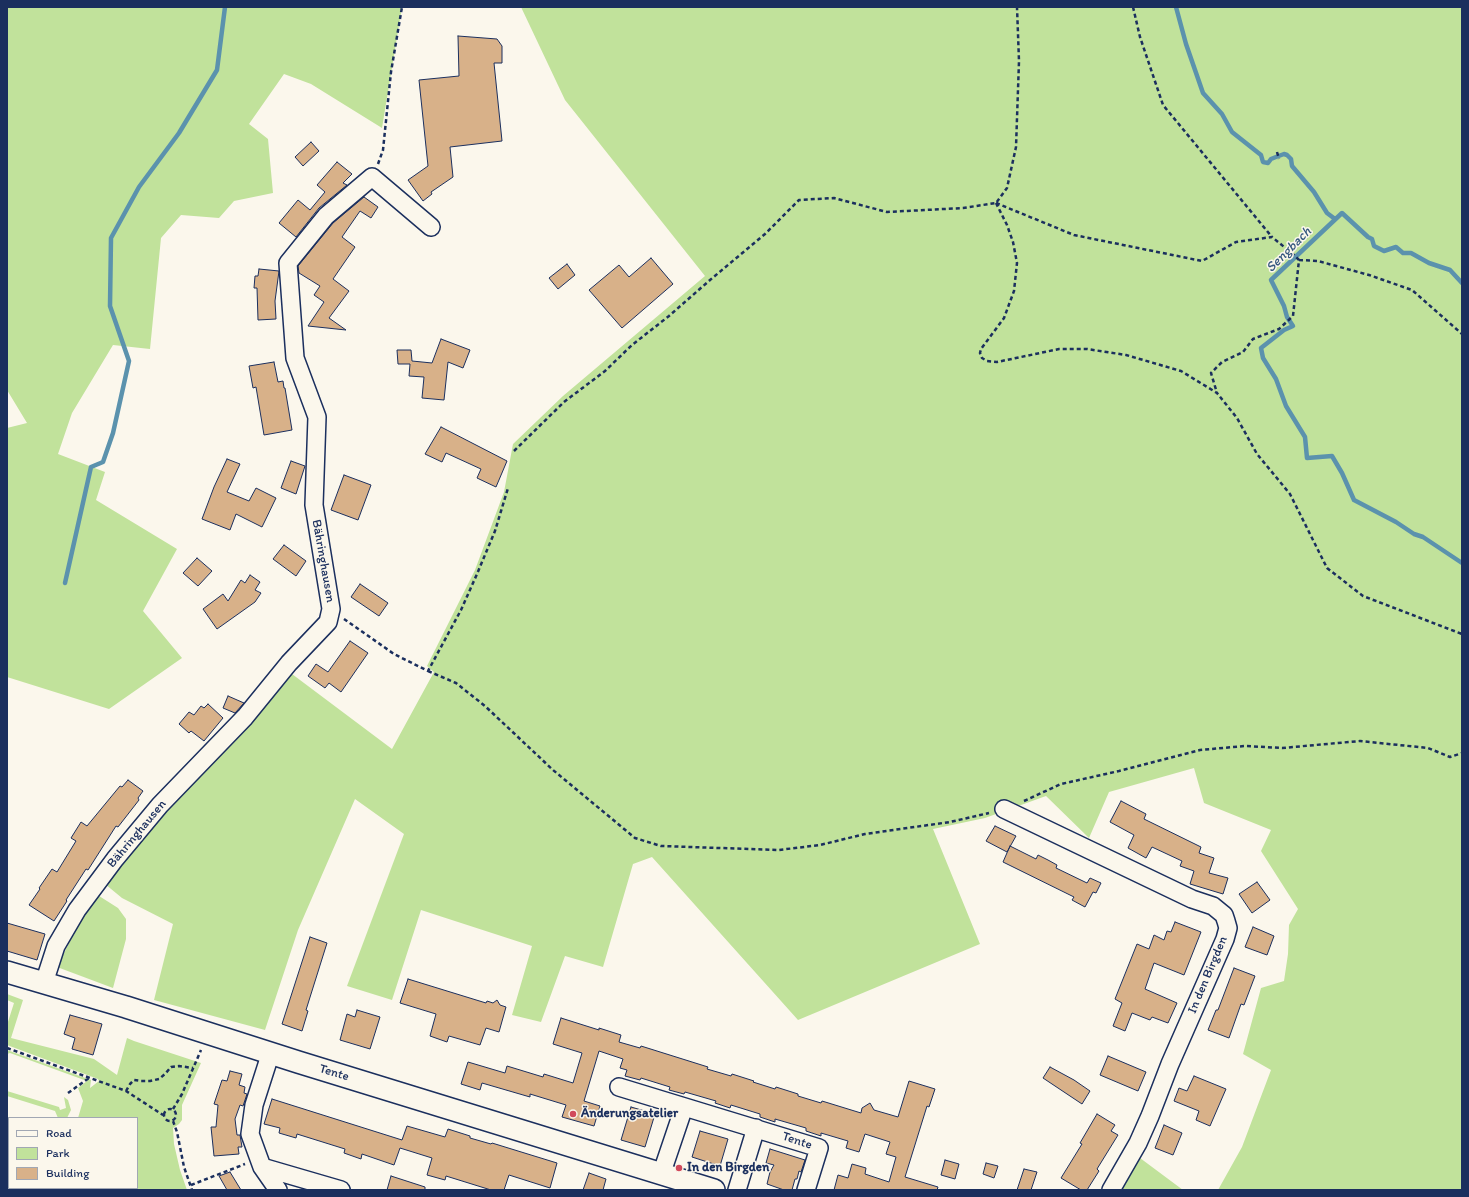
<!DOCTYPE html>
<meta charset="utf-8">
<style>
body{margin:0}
#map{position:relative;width:1469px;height:1197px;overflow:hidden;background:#fbf7ec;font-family:Itim,sans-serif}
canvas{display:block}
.frame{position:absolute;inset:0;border:8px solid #1b2f5e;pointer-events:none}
.legend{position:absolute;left:8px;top:1117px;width:130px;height:72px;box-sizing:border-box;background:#fbf7ec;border:1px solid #a1a7b3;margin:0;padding:5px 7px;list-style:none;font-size:12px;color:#1b2f5e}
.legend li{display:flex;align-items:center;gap:8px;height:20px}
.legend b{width:20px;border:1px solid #a1a7b3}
</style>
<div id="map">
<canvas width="1469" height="1197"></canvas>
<div class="frame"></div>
<ul class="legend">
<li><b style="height:5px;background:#fbf7ec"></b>Road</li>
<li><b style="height:11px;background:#c1e29b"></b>Park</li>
<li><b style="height:11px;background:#d8b189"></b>Building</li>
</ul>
</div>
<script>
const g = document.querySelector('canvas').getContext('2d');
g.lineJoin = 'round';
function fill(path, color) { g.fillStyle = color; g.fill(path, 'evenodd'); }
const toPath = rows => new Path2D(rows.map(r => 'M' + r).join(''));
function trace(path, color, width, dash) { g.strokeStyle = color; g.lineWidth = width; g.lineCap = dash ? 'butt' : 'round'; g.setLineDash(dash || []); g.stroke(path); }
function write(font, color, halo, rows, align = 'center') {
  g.font = font + ' Itim,sans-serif'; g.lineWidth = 3; g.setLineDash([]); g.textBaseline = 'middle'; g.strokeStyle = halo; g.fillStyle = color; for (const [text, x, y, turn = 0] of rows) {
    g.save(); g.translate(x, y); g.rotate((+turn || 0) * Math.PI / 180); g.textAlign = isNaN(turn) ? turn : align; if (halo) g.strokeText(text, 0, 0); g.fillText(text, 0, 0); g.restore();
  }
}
const green = toPath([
 [7,7,402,7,382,128,311,84,284,74,249,124,268,139,273,193,234,201,219,218,181,215,161,238,150,349,113,345,72,413,58,454,105,472,96,500,177,549,143,611,182,658,109,709,7,677,7,428,27,423,7,390],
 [521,7,1462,7,1462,1190,1218,1190,1242,1147,1271,1070,1243,1054,1261,988,1284,981,1288,954,1289,925,1298,909,1261,851,1271,830,1204,803,1194,768,1109,792,1089,838,1046,796,985,818,933,829,980,944,798,1020,652,857,633,864,603,967,565,956,541,1022,512,1015,532,946,421,910,392,1000,347,986,404,834,355,799,298,930,265,1030,154,1000,173,924,122,898,105,884,161,813,241,735,292,674,392,749,434,672,427,666,475,570,504,492,513,444,563,396,705,276,565,100],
 [96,894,118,908,126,919,126,939,113,988,57,967,81,919],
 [7,994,23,1000,11,1038,94,1059,117,1075,127,1038,134,1041,201,1063,182,1105,182,1120,179,1124,173,1128,174,1144,180,1170,187,1190,31,1190,32,1188,137,1188,137,1118,78,1118,83,1101,78,1088,87,1081,10,1053,7,1054,7,1050,91,1080,90,1088,99,1081,98,1079,7,1045,7,1025,14,1003,7,1000],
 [7,1091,59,1107,60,1110,66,1108,64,1097,68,1100,71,1110,67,1118,58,1118,55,1111,7,1096],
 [1140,1158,1183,1190,1119,1190]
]);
const stream = toPath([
 [1176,7,1186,44,1203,93,1222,114,1232,132,1261,155,1263,162,1268,163,1271,159,1276,157,1284,154,1287,155,1291,159,1292,166,1314,192,1327,213,1335,219],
 [1462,283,1450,270,1429,263,1411,253,1403,253,1396,247,1384,251,1374,246,1372,239,1368,237,1342,213,1271,280,1284,306,1287,317,1293,326,1284,330,1261,348,1263,358,1276,379,1286,406,1305,437,1307,458,1332,456,1342,473,1354,500,1396,522,1414,534,1423,537,1462,563],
 [65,583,91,467,103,462,113,433,129,361,110,306,111,238,139,187,179,133,217,70,225,7]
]);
const building = toPath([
 [458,36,497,39,502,46,502,63,494,63,502,141,450,147,453,177,431,192,432,194,423,201,408,180,428,166,419,80,459,76,458,36],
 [311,142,319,151,303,166,295,157,311,142],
 [337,162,352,174,343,183,347,185,319,208,296,237,279,223,298,200,310,210,325,192,317,185,337,162],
 [364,197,378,207,371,218,360,211,342,237,355,247,333,279,349,291,329,318,346,330,308,326,324,302,314,295,320,286,299,273,298,266,333,223,364,197],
 [651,258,673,284,622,328,589,290,619,265,629,277,651,258],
 [567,264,575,275,558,289,549,278,567,264],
 [259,269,279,271,275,301,276,319,258,320,257,288,254,288,255,276,258,276,259,269],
 [441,339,470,350,463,368,448,362,444,400,422,398,424,377,409,376,410,364,398,364,397,350,411,350,412,361,432,363,441,339],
 [274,362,278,382,283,381,284,388,285,388,292,430,264,435,256,387,253,388,249,366,274,362],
 [441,427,507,461,496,487,477,478,481,469,446,453,442,462,425,454,441,427],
 [227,459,240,464,227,492,249,501,256,488,276,498,262,527,236,514,230,530,202,519,214,487,227,459],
 [291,461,305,466,296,494,281,488,291,461],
 [344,475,371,485,358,520,331,510,344,475],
 [284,545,306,561,296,576,273,559,284,545],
 [197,558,212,571,198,586,183,573,197,558],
 [250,575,260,582,255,590,261,593,255,602,217,629,203,609,223,594,228,601,241,580,245,583,250,575],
 [360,584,388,603,379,616,351,597,360,584],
 [350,641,368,653,341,692,329,683,325,688,308,676,316,664,328,672,350,641],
 [228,696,244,703,235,713,223,708,228,696],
 [208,704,223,718,204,741,191,731,189,733,179,724,189,712,194,715,201,706,204,708,208,704],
 [128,780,143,791,138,798,139,800,118,827,116,826,88,870,86,869,66,900,67,901,54,921,29,905,40,889,39,888,52,869,57,872,76,841,71,838,81,822,87,826,120,786,122,787,128,780],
 [1121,801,1146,814,1144,819,1201,847,1199,853,1214,858,1209,873,1228,878,1223,894,1190,884,1194,871,1180,866,1182,861,1152,847,1146,858,1128,848,1134,835,1110,822,1121,801],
 [995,826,1016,836,1007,852,986,841,995,826],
 [1010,846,1036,859,1038,855,1048,860,1057,865,1056,868,1087,883,1090,878,1101,883,1096,893,1093,892,1085,907,1072,900,1074,897,1003,862,1010,846],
 [1257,882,1270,900,1252,913,1239,894,1257,882],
 [1175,922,1201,932,1184,975,1154,963,1145,989,1177,1003,1168,1023,1152,1017,1150,1020,1132,1013,1125,1031,1113,1026,1122,1003,1115,999,1137,944,1149,949,1154,935,1164,940,1167,931,1171,932,1175,922],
 [7,923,45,934,37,960,7,951,7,923],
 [1253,927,1274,936,1267,955,1245,947,1253,927],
 [310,937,327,943,306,1010,308,1011,302,1031,282,1024,310,937],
 [1234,968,1255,976,1244,1005,1241,1004,1229,1038,1208,1030,1216,1010,1218,1010,1234,968],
 [408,979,486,1003,487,1001,493,1003,497,1000,500,1005,506,1007,499,1032,486,1028,480,1045,449,1036,447,1042,430,1036,436,1014,400,1003,408,979],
 [357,1010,380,1017,370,1049,340,1040,347,1014,355,1017,357,1010],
 [70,1015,102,1024,93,1055,72,1049,75,1038,64,1034,70,1015],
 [561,1018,599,1030,599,1028,621,1035,619,1042,640,1048,641,1046,708,1067,707,1069,731,1076,732,1074,754,1081,753,1082,775,1089,776,1087,798,1094,798,1096,821,1103,822,1101,861,1113,862,1108,870,1103,874,1110,898,1117,909,1081,935,1089,929,1107,927,1106,905,1177,938,1187,937,1190,834,1190,838,1175,848,1178,852,1164,866,1168,865,1174,889,1182,896,1157,886,1154,890,1142,865,1134,859,1152,846,1148,848,1141,821,1133,821,1136,806,1131,806,1128,775,1119,775,1122,760,1117,760,1114,731,1105,730,1108,715,1103,716,1101,685,1092,684,1094,669,1090,670,1087,641,1078,640,1080,625,1076,627,1070,620,1068,623,1059,599,1051,584,1101,600,1106,594,1126,562,1117,566,1105,530,1094,530,1097,482,1083,480,1090,461,1084,468,1062,505,1073,507,1066,543,1077,544,1074,573,1083,582,1053,553,1044,561,1018],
 [1108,1056,1146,1072,1138,1091,1100,1075,1108,1056],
 [1050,1067,1074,1080,1090,1091,1082,1104,1043,1078,1050,1067],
 [230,1071,242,1074,239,1085,245,1087,244,1093,247,1094,243,1106,240,1105,235,1119,237,1135,240,1135,242,1147,238,1147,239,1154,214,1156,211,1127,216,1127,218,1105,214,1104,222,1080,227,1081,230,1071],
 [1194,1076,1226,1089,1210,1126,1196,1120,1199,1111,1174,1101,1179,1088,1187,1091,1194,1076],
 [272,1099,402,1140,407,1126,445,1137,448,1129,470,1136,470,1138,491,1144,492,1143,557,1163,550,1188,509,1175,504,1190,491,1190,446,1176,445,1180,427,1175,432,1158,400,1148,394,1165,362,1154,361,1159,344,1153,345,1149,297,1134,296,1138,279,1133,280,1128,264,1124,272,1099],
 [631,1107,655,1114,645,1147,621,1140,631,1107],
 [1097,1114,1115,1125,1111,1131,1118,1135,1097,1169,1099,1171,1087,1190,1081,1190,1061,1178,1082,1144,1080,1143,1097,1114],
 [1164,1125,1182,1133,1173,1155,1155,1148,1164,1125],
 [700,1131,728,1139,720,1166,692,1157,700,1131],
 [770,1149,805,1160,801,1172,799,1171,797,1179,795,1179,792,1190,784,1190,767,1184,770,1172,774,1165,766,1163,770,1149],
 [945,1160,959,1164,955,1179,941,1175,945,1160],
 [986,1163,998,1166,994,1178,983,1174,986,1163],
 [1024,1169,1037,1172,1031,1190,1017,1190,1024,1169],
 [230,1172,241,1190,227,1190,219,1176,230,1172],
 [589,1173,606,1179,603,1190,583,1190,589,1173],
 [391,1176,425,1187,425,1190,387,1190,391,1176]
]);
const path = toPath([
 [1133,7,1140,37,1163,105,1272,237],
 [1277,152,1279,159],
 [378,164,383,150,391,72,402,7],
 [996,203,1007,225,1013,242,1017,263,1014,291,1004,318,981,349,980,353,982,358,987,361,997,362,1059,349,1087,349,1126,355,1181,371,1217,393,1237,418,1257,454,1290,494,1327,568,1363,596,1462,634],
 [996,203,1074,235,1202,261,1236,242,1272,237,1294,255,1299,260,1293,316,1279,329,1253,339,1243,352,1222,362,1211,373,1217,393],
 [1299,260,1318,261,1369,275,1412,290,1462,334],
 [514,451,564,402,605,371,632,345,669,316,710,280,765,234,799,200,834,198,887,212,963,208,996,203,1007,188,1016,147,1019,61,1017,7],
 [344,619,394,654,428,671,461,610,477,574,495,531,508,488],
 [428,671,456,683,485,706,553,770,635,838,661,846,779,850,820,845,865,834,950,822,989,813],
 [1024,801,1061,784,1119,771,1200,750,1245,746,1282,748,1360,741,1428,748,1450,757,1462,753],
 [7,1048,126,1091,163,1115],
 [126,1091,130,1084,134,1080,141,1081,150,1081,159,1079,165,1074,171,1067,179,1066,193,1068],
 [68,1093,89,1078],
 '164 1115a6 6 0 1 1 12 0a6 6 0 1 1-12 0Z',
 [173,1109,182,1094,201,1050],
 [173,1121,177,1132,184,1167,192,1190],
 [191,1185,245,1164]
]);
const minor = toPath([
 [1004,809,1192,899,1213,906,1224,915,1226,921,1228,928,1225,939,1170,1064,1150,1116,1138,1143,1111,1190],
 [44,983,56,946,77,910,115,859,160,805,245,717,289,663,328,622,331,609,314,505,317,417,295,358,288,263,326,216,372,177,431,227],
 [271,1052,254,1105,250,1134,262,1167,278,1190],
 [619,1087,819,1148,806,1190],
 [262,1167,341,1190],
 [661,1175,684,1107],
 [737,1190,756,1128]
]);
const major = toPath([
 [7,972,126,1007,298,1062,714,1190]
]);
const markers = [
 [573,1114,4,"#d1495b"],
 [679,1168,4,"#d1495b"]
];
const streetNames = [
 ["Bähringhausen",323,561,80],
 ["Bähringhausen",137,834,-50],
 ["In den Birgden",1208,975,-67],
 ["Tente",334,1073,17],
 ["Tente",797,1141,18]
];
const poiNames = [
 ["Änderungsatelier",581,1114],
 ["In den Birgden",687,1168]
];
const waterNames = [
 ["Sengbach",1289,250,-45]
];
fill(green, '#c1e29b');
trace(stream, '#5b92ad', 4.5);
fill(building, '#d8b189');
trace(building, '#1b2f5e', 1);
trace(minor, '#1b2f5e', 20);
trace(major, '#1b2f5e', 24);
trace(path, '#1b2f5e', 2.5, [4, 3]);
trace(minor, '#fbf7ec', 17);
trace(major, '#fbf7ec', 21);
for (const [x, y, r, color] of markers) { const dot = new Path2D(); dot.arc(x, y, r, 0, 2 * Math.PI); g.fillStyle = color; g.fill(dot); trace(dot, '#fbf7ec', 1.5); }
write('13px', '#1b2f5e', '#fbf7ec', streetNames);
write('bold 13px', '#1b2f5e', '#fbf7ec', poiNames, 'left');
write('italic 14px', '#36587f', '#fbf7ec', waterNames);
</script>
